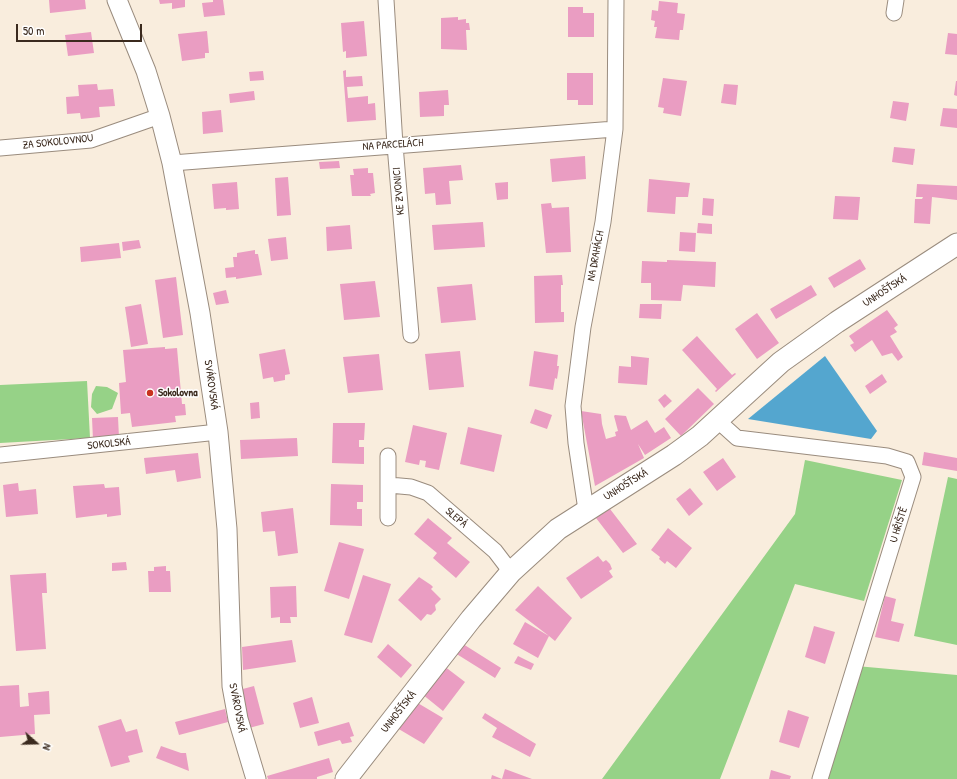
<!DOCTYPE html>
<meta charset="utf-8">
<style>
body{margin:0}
#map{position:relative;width:957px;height:779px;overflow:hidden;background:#f9eddd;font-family:"Patrick Hand",sans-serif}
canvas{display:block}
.north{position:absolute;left:16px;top:723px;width:40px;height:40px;-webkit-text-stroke:3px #fff;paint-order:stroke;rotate:110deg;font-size:11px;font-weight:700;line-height:16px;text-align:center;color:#3b2a1e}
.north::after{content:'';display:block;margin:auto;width:14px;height:18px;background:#3b2a1e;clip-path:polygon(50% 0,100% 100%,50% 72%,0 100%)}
.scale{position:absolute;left:16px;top:24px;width:126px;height:18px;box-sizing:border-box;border:2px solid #3b2a1e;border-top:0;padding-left:5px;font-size:12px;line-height:14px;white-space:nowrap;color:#3b2a1e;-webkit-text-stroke:3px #fff;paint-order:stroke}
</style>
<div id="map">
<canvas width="957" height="779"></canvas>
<div class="north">N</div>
<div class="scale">50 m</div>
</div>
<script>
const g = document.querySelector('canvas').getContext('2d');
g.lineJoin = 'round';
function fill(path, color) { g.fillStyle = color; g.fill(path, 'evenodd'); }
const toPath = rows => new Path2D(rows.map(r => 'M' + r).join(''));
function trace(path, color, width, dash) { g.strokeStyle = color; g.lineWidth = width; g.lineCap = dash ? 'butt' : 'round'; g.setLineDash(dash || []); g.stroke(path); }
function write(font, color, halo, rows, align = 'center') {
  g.font = font + ' "Patrick Hand",sans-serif'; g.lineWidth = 3; g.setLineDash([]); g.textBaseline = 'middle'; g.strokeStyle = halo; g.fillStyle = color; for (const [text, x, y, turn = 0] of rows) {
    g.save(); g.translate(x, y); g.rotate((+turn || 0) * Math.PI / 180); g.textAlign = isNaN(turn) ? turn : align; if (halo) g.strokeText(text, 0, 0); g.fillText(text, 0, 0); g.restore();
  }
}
const green = toPath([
 [87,381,90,438,0,443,0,385],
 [96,386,107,387,118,393,112,409,97,414,91,407,92,394],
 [805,460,902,480,864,601,795,584,720,779,602,779,795,514],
 [948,477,957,479,957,645,914,636],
 [856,666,957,675,957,779,820,779]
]);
const water = toPath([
 [825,356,877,431,871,439,748,419]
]);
const building = toPath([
 [49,0,85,0,86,9,50,13],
 [159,0,185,0,185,7,172,9,172,3,160,4],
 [213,0,223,0,225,15,204,17,202,3,213,2],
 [659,1,678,3,677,13,685,14,683,30,680,30,679,40,655,38,657,27,654,27,655,21,651,20,652,10,658,11],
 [568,7,583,7,583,13,594,13,594,37,568,37],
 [458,17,458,20,466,19,466,23,469,23,470,30,466,30,467,50,441,49,441,18],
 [364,21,367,56,346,58,346,51,343,52,341,23],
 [207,31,209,53,205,53,205,58,182,61,178,34],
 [91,32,94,53,68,56,65,35],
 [948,33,957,34,957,55,945,54],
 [346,70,346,77,362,76,363,86,347,87,348,98,368,96,368,104,375,103,376,120,347,122,343,71],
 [263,71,264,80,250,81,249,72],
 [567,73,593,73,593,105,578,105,578,100,567,100],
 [663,78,687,81,681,116,663,113,664,108,658,107],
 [956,81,957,81,957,96,954,95],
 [97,84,98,90,113,89,115,106,99,107,100,117,81,119,80,113,67,114,66,97,79,96,78,85],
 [724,84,738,85,736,105,721,103],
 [448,90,449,105,444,105,444,116,420,117,419,92],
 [254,91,255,100,230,103,229,94],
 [893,101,909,103,906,121,890,118],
 [943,108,957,109,957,128,940,126],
 [221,110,223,132,203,134,202,112],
 [894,147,915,149,913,165,892,162],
 [585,156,586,179,552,182,550,159],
 [339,161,340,168,320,169,319,162],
 [461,165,463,180,449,181,451,204,436,205,435,193,425,194,423,168],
 [368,168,368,173,373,173,375,193,370,194,371,196,352,196,350,175,354,175,353,169],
 [288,177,291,215,277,216,275,178],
 [649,179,690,183,688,197,676,197,675,214,647,212],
 [237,182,239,209,226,210,226,208,214,209,212,184],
 [508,182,508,199,497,200,495,183],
 [917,184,957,186,957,200,932,197,930,224,914,223,915,199,922,199,923,197,916,197],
 [835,196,860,197,858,220,833,219],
 [703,198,714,199,713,216,702,215],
 [551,203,552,208,569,207,571,252,546,253,541,204],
 [483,222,485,247,434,250,432,225],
 [698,223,712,224,712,234,697,233],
 [350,225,352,249,327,251,326,227],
 [680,232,696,233,695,252,679,251],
 [286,237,288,259,271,261,268,239],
 [139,240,141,248,123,251,122,242],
 [119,243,121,258,81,262,80,247],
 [255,250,255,254,258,254,262,275,236,279,236,277,226,278,225,268,234,267,233,257,237,257,237,253],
 [860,259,866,269,834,288,828,278],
 [667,260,716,262,715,287,683,285,681,301,651,300,651,283,641,283,642,261,667,262],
 [562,275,563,285,561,285,561,312,564,312,564,322,535,323,534,276],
 [176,277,183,335,163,338,155,280],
 [375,281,380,317,344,320,340,284],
 [472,284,476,320,441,323,437,287],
 [811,285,817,295,776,319,770,309],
 [226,290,229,303,216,305,213,293],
 [141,304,148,344,131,347,125,307],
 [640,304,662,304,661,319,639,318],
 [887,310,898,325,894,328,897,332,890,336,903,357,898,361,892,353,882,356,872,340,855,352,850,345,854,343,849,336],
 [757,313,779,343,757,359,735,329],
 [697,336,732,375,735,373,736,374,716,392,715,391,717,389,682,350],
 [165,347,165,349,177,348,182,404,185,404,186,415,175,416,176,422,132,427,130,413,121,414,119,383,126,382,123,350],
 [285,349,290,374,285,375,285,380,274,382,273,377,263,379,259,354],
 [460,351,464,387,429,390,425,354],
 [534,351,558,355,557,366,559,366,557,379,555,378,553,390,529,386],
 [379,354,383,390,348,393,343,357],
 [631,356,649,358,647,385,618,383,619,366,631,367],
 [882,374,887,382,870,394,865,386],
 [698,388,714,404,681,436,665,419],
 [665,394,672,401,664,408,658,400],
 [259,402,260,418,251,419,250,403],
 [535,409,552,415,547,429,530,423],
 [581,411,601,414,602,424,606,439,616,436,615,432,618,431,614,416,615,415,626,416,631,430,647,420,655,433,664,427,671,438,645,455,638,444,644,458,595,486],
 [118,417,119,438,93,440,92,418],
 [333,423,365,423,364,440,359,440,359,447,364,447,364,464,332,463],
 [413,425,447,433,439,470,425,467,426,461,420,460,419,465,405,462],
 [468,427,502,435,494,472,460,464],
 [297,438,298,456,241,459,240,440],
 [924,452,957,458,957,471,922,465],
 [198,453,201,478,177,482,175,470,146,474,144,458],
 [723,458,736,477,717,491,703,472],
 [18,483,19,491,36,489,38,514,6,517,3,485],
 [104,484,105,488,119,487,121,515,107,517,107,514,76,518,73,486],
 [331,484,363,485,363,502,357,502,357,509,362,509,362,526,330,525],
 [690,488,703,504,689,516,676,499],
 [293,508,298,553,278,556,275,531,263,532,261,512],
 [610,509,637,544,623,553,596,518],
 [428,518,452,538,447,543,470,562,456,578,433,558,437,553,414,534],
 [668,528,692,548,676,568,667,561,665,564,659,559,660,557,651,550],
 [339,542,364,549,349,599,324,591],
 [598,556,603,562,606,560,610,564,612,569,609,571,613,577,581,599,566,578],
 [126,562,127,570,112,571,112,563],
 [166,566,166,571,170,571,171,592,149,592,148,571,154,571,154,567],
 [46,573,47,593,42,593,46,649,16,651,10,575],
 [363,575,391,584,372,643,344,635],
 [419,577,431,585,433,587,431,589,441,599,435,605,436,610,431,615,427,614,421,621,398,600],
 [296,586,297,617,290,617,291,623,280,623,280,617,271,618,270,587],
 [538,586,572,618,555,641,549,636,538,658,513,644,525,622,549,636,515,610],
 [885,596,896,599,891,621,904,624,899,642,875,637],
 [814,626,835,632,825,664,805,657],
 [292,640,296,662,243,670,242,647],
 [388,644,412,665,401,678,377,657],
 [463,644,501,668,495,678,455,653],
 [518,656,534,664,531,670,514,663],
 [444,666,465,682,443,711,422,694],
 [19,685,20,707,29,706,28,693,49,691,50,714,34,715,35,734,0,737,0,686],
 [254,686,264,724,249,728,239,690],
 [312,697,319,723,300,728,293,703],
 [416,702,443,718,424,744,397,728],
 [225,709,228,722,179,735,175,722],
 [788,710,809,717,799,748,779,742],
 [485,713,536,744,530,757,492,737,497,728,482,718],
 [121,719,126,732,137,729,143,752,128,756,130,762,111,767,98,726],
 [349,722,354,736,350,737,352,742,342,744,340,740,318,746,314,732],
 [161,746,181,753,186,753,189,771,156,758],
 [329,758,333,772,317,777,317,779,268,779,267,776],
 [505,769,532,779,491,779,492,775,502,779],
 [771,770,791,776,790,779,769,779]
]);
const minor = toPath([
 [386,0,395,145,411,335],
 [894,13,896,0],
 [0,148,91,140,160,116],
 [172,163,615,129],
 [717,420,737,438,887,456,907,462,913,477,820,779],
 [0,455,218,432],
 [388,456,388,518],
 [389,485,411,487,428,493,495,551,511,572],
 [586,510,576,443,573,406,583,327,603,222,615,129,616,0]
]);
const tertiary = toPath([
 [117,0,146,71,160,116,172,163,200,313,218,432,227,529,232,686,238,719,256,779]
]);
const secondary = toPath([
 [346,779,471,619,511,572,558,529,674,455,700,436,781,362,837,322,957,244]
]);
const markers = [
 [150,393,4,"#c8321e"]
];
const streetNames = [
 ["ZA SOKOLOVNOU",58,142,-6],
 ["NA PARCELÁCH",393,145,-4],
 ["KE ZVONICI",399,191,-95],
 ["NA DRAHÁCH",596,256,-79],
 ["UNHOŠŤSKÁ",885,291,-33],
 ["SVÁROVSKÁ",211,385,82],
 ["SOKOLSKÁ",109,444,-6],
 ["UNHOŠŤSKÁ",626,485,-32],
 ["SLEPÁ",456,518,40],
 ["U HŘIŠTĚ",899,525,-73],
 ["SVÁROVSKÁ",237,708,79],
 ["UNHOŠŤSKÁ",399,712,-52]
];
const poiNames = [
 ["Sokolovna",158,393]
];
fill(green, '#96d287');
fill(water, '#54a6cf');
fill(building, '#ea9dc2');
trace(minor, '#9a8c7e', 17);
trace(tertiary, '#9a8c7e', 21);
trace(secondary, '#9a8c7e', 23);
trace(minor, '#fff', 15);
trace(tertiary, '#fff', 19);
trace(secondary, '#fff', 21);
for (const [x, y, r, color] of markers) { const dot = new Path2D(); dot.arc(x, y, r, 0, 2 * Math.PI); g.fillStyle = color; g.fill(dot); trace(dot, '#fff', 1.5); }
write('11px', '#3b2a1e', '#fff', streetNames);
write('bold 11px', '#3b2a1e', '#fff', poiNames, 'left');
</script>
